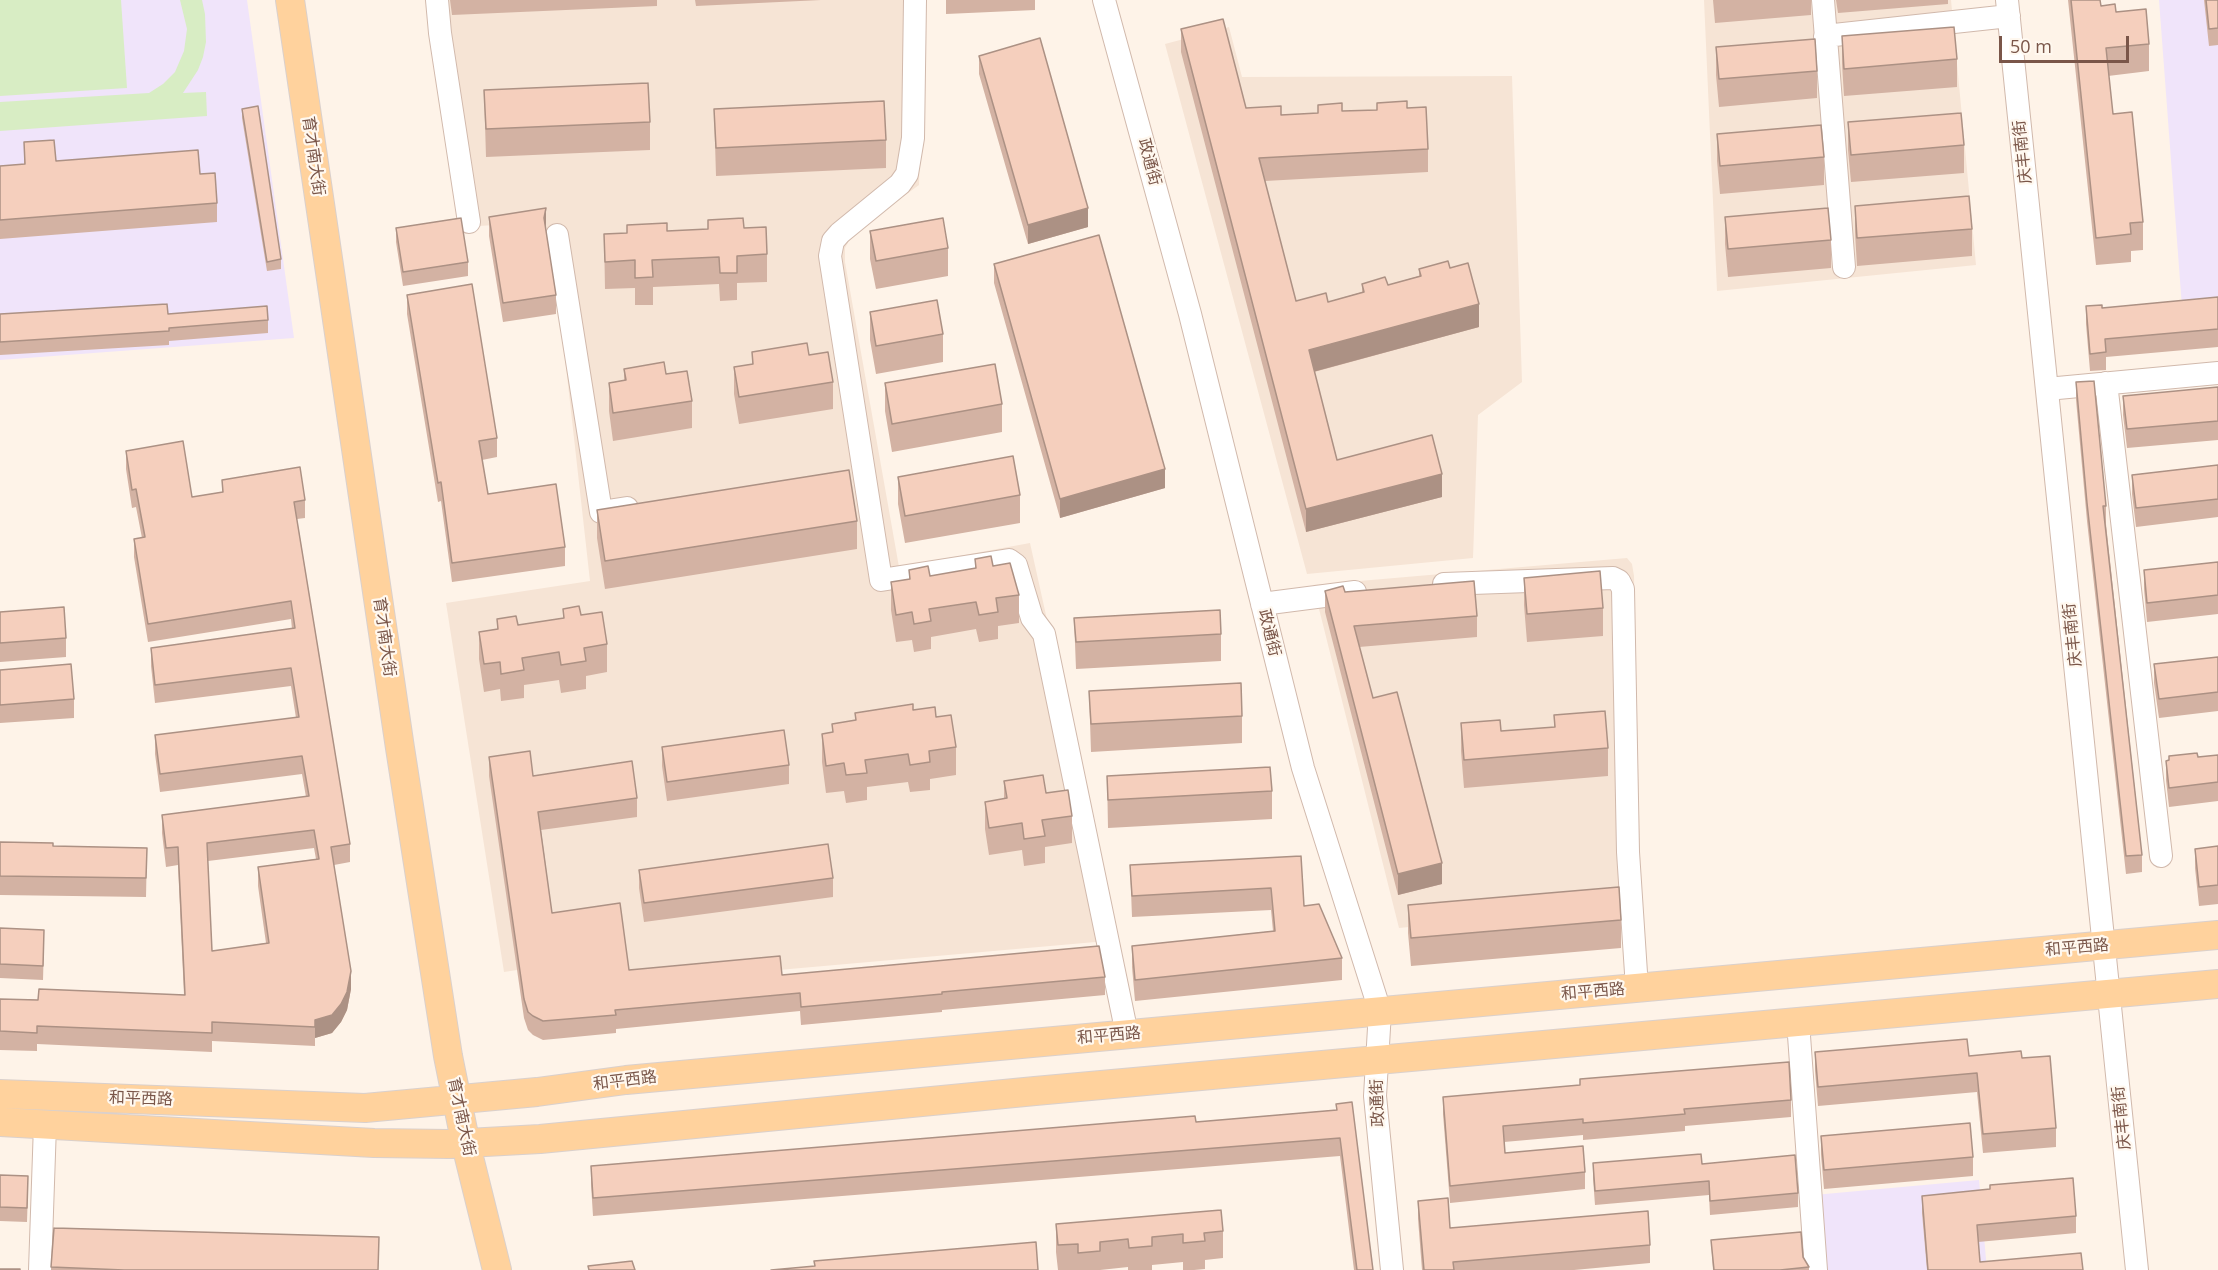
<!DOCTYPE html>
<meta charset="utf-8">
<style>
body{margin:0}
#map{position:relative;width:2218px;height:1270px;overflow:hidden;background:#fef3e8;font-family:"Open Sans",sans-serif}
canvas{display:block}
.scale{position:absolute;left:1999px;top:36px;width:130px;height:27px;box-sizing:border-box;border:3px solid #7a5649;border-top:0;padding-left:8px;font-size:18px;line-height:21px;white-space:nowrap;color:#7a5649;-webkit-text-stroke:4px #fff8ef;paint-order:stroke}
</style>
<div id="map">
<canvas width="2218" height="1270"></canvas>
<div class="scale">50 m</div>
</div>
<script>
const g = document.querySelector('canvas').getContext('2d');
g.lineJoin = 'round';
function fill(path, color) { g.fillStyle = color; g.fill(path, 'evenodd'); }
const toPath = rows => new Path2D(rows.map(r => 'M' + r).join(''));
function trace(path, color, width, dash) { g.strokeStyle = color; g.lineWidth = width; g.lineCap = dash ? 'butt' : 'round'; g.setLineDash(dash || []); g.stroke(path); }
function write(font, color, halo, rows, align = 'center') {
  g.font = font + ' "Open Sans","Noto Sans SC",sans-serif'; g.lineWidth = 4.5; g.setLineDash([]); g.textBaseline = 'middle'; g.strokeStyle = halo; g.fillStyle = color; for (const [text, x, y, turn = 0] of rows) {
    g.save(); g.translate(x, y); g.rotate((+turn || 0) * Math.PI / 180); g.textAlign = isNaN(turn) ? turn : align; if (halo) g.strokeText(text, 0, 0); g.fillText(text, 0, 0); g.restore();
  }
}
const residential = toPath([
 [426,0,923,0,919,185,860,228,850,239,845,248,845,262,899,567,1030,543,1118,940,620,984,557,964,504,972,446,603,590,581,560,313,545,222,462,227,429,32],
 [1704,0,1951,0,1976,265,1717,291],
 [1229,27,1242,77,1512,76,1522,382,1478,415,1473,558,1307,574,1165,44],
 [1627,558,1632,564,1634,576,1641,904,1399,928,1313,585]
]);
const education = toPath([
 [0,0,247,0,294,338,0,360],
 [2159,0,2218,0,2218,304,2182,307],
 [1979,1180,1987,1270,1821,1270,1814,1195]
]);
const green = toPath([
 [0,0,121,0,127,88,0,96],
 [180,0,202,0,205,14,206,42,203,57,198,70,183,93,206,92,207,116,0,131,0,102,149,93,163,84,175,72,184,51,187,29]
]);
const minor = toPath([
 [437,0,440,33,469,222],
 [915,0,913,138,907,174,900,184,840,233,833,241,830,256,881,580,1009,560,1016,565,1032,618,1044,634,1127,1034],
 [1104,0,1190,314,1303,768,1380,1011,1375,1096,1392,1270],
 [1823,0,1844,267],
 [2007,0,2137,1270],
 [1825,36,2009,16],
 [557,235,601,512,627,508],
 [2106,383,2161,856],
 [2047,389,2218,373],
 [1444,584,1613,578,1619,581,1623,589,1628,852,1637,988],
 [1262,604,1355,592],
 [1798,1022,1816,1270],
 [40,1270,45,1125]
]);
const major = toPath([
 [290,0,400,748,448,1056,466,1145,497,1270],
 [0,1094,365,1108,537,1092,626,1080,2218,935],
 [0,1122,374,1143,449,1144,540,1139,1035,1091,2218,984]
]);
const wall = toPath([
 [450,0,657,0,657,6,452,15],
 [695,0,821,0,696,6],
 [946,0,1035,0,1035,10,946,14],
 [1713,0,1811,0,1811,15,1715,23],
 [1836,0,1948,0,1948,4,1838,13],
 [2068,0,2100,0,2101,6,2116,12,2149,44,2149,71,2108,76,2113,114,2143,222,2143,250,2131,251,2131,262,2096,265],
 [2204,0,2218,0,2218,45,2209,46],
 [1181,29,1246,108,1281,115,1377,110,1377,103,1407,108,1428,149,1428,172,1265,181,1296,301,1328,302,1362,292,1362,284,1388,285,1419,276,1419,269,1450,268,1479,327,1314,372,1337,460,1442,497,1306,532,1181,52],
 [1842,36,1957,59,1957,87,1844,96,1842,64],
 [1716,47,1817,71,1817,98,1719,107,1716,75],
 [979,56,1088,227,1028,244,979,74],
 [484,90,650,122,650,150,486,157],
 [242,109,281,259,281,269,267,271,242,118],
 [714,109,886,140,886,168,716,176],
 [1848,122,1964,145,1964,173,1851,182,1848,150],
 [1717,134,1824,157,1824,185,1720,194,1717,161],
 [24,142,56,161,200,174,217,203,217,222,0,239,0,166,24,164],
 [1855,206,1972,229,1972,256,1857,266,1855,233],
 [489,217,546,227,546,230,556,295,556,314,503,322,489,236],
 [1725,217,1831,240,1831,268,1728,277,1725,244],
 [396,228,468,262,468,276,403,286,396,242],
 [744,228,767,254,767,282,737,283,737,300,720,301,719,284,653,287,653,305,635,305,635,288,605,289,604,234],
 [870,231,948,248,948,276,876,289,870,259],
 [994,264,1165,488,1060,518,994,283],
 [407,295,497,438,497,457,482,460,488,494,565,547,565,566,452,582,441,501,438,502,407,314],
 [2218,297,2218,347,2106,357,2106,370,2090,371,2086,324,2086,306,2102,308],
 [870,312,943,334,943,362,876,374,870,340],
 [0,314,168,314,268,320,268,333,169,341,169,345,0,355],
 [752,352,809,355,833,382,833,409,739,424,734,394,734,367,752,364],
 [624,369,666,374,692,401,692,428,613,441,609,411,609,383,624,381],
 [2076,382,2106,506,2106,524,2142,855,2142,872,2126,874,2087,521,2076,400],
 [885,383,1002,404,1002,432,892,452,885,411],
 [2218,387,2218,440,2127,448,2123,415,2123,396],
 [126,451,192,497,222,492,222,480,305,500,305,518,297,519,350,844,350,862,334,865,351,989,347,1010,341,1022,332,1033,315,1038,315,1046,212,1041,212,1052,37,1044,37,1051,0,1050,0,999,38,1000,184,995,178,865,166,867,162,833,162,815,306,797,302,774,160,792,155,754,155,735,296,718,291,686,155,703,151,666,151,648,292,629,291,619,148,642,134,557,134,539,142,538,136,507,132,508,126,469],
 [314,848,316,859,258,867,258,886,266,943,212,951,208,861],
 [2218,465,2218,517,2136,527,2132,494,2132,475],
 [898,477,1020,495,1020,523,905,543,898,504],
 [597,510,857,521,857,549,605,589,597,538],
 [975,559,993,566,1019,595,1019,623,998,626,998,639,979,642,976,629,931,637,931,649,914,652,912,640,896,642,891,610,891,582,909,579,909,570,930,576,975,569],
 [2218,562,2218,614,2147,622,2144,589,2144,570],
 [1524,578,1603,608,1603,636,1527,642,1524,605],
 [1325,591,1345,592,1477,616,1477,637,1359,647,1373,698,1442,884,1398,895,1325,612],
 [563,609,581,615,607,644,607,672,586,676,586,689,561,693,559,680,524,685,524,698,501,701,500,689,484,692,479,659,479,632,497,629,497,619,518,625,563,618],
 [0,612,66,638,66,657,0,662],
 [1074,618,1221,634,1221,661,1076,669],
 [2218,657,2218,711,2159,718,2154,683,2154,664],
 [0,670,74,699,74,718,0,723],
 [1089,691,1242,716,1242,743,1091,752],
 [913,710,936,717,956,747,956,775,930,779,930,790,910,792,908,782,867,787,867,800,846,803,844,791,826,793,822,762,822,734,832,732,832,724,855,720,855,713],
 [1554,715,1608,748,1608,776,1464,788,1461,751,1461,723,1501,731,1554,727],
 [662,747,789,765,789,784,667,801,662,766],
 [2218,755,2218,801,2169,807,2166,780,2166,761],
 [489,757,533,776,637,798,637,817,541,830,552,913,629,970,782,975,1105,977,1105,995,942,1010,942,1012,801,1025,800,1011,616,1029,616,1033,543,1040,533,1035,528,1030,524,1018,489,776],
 [1107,776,1272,791,1272,819,1108,828],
 [1004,781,1046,793,1072,816,1072,843,1045,847,1045,863,1024,866,1022,850,989,855,985,829,985,802,1004,799],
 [0,842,53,846,147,848,146,897,0,895],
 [2218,846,2218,904,2199,906,2195,868,2195,849],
 [1301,856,1304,906,1342,958,1342,980,1135,1001,1132,967,1132,946,1273,931,1271,910,1132,917,1130,865],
 [639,870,833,878,833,897,644,922,639,888],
 [1408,905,1621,920,1621,948,1411,966,1408,933],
 [0,928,44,944,43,980,0,978],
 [1815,1052,1969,1056,2022,1058,2056,1128,2056,1147,1983,1153,1977,1092,1818,1106,1815,1071],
 [1443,1097,1791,1100,1791,1117,1685,1126,1685,1131,1583,1140,1583,1135,1504,1142,1505,1153,1585,1172,1585,1189,1450,1203,1443,1114],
 [1336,1104,1373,1270,1354,1270,1340,1156,593,1216,591,1184,591,1166,1196,1122,1336,1110],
 [1821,1136,1973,1157,1973,1176,1824,1189,1821,1155],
 [1593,1163,1702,1164,1798,1193,1798,1207,1710,1215,1709,1195,1595,1205,1593,1178],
 [0,1175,28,1190,27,1222,0,1221],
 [1922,1196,2076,1216,2076,1233,1978,1242,1980,1262,2083,1270,1927,1270,1922,1213],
 [1418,1201,1450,1228,1650,1245,1650,1263,1574,1270,1422,1270,1418,1219],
 [1056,1224,1223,1231,1223,1258,1205,1260,1205,1269,1194,1270,1183,1270,1183,1262,1152,1265,1152,1270,1128,1270,1128,1267,1100,1270,1058,1270,1056,1252],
 [54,1228,379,1237,378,1270,51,1270],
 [1711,1240,1803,1257,1809,1267,1809,1270,1713,1270]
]);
const shadedWall = toPath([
 [546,208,546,227,544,237,544,218],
 [1088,208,1088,227,1028,244,1028,225],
 [1479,304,1479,327,1309,373,1309,350],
 [1165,469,1165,488,1060,518,1060,499],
 [1442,474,1442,497,1306,532,1306,509],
 [1442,863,1442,884,1398,895,1398,874],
 [351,971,351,989,347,1010,341,1022,332,1033,315,1038,315,1046,315,1020]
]);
const building = toPath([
 [2071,0,2100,0,2101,6,2115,4,2116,12,2146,9,2149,44,2106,48,2113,114,2132,112,2143,222,2130,223,2131,234,2096,238,2071,0],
 [2206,0,2218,0,2218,28,2209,29,2206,0],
 [1223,19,1246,108,1281,106,1281,115,1318,113,1318,105,1342,103,1342,111,1377,110,1377,103,1407,101,1407,108,1426,107,1428,149,1259,158,1296,301,1326,293,1328,302,1364,292,1362,284,1385,277,1388,285,1421,276,1419,269,1448,261,1450,268,1468,263,1479,304,1309,350,1337,460,1432,435,1442,474,1306,509,1181,29,1223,19],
 [1954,27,1957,59,1844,69,1842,36,1954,27],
 [1040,38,1088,208,1028,225,979,56,1040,38],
 [1815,39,1817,71,1719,79,1716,47,1815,39],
 [648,83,650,122,486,129,484,90,648,83],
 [884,101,886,140,716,148,714,109,884,101],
 [258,106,281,259,267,262,242,109,258,106],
 [1961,113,1964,145,1851,155,1848,122,1961,113],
 [1821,125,1824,157,1720,166,1717,134,1821,125],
 [54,140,56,161,198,150,200,174,215,173,217,203,0,220,0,166,25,164,24,142,54,140],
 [1969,196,1972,229,1857,238,1855,206,1969,196],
 [546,208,544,218,556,295,503,303,489,217,546,208],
 [1828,208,1831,240,1728,249,1725,217,1828,208],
 [461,218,468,262,403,272,396,228,461,218],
 [743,218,744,228,766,227,767,254,737,256,737,273,720,273,719,257,652,260,653,277,635,278,635,260,605,262,604,234,627,233,627,225,667,223,667,231,708,229,708,220,743,218],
 [943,218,948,248,876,261,870,231,943,218],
 [1099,235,1165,469,1060,499,994,264,1099,235],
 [472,284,497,438,479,441,488,494,556,484,565,547,452,563,441,482,438,483,407,295,472,284],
 [2218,297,2218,329,2105,339,2106,352,2090,354,2086,306,2102,305,2102,308,2218,297],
 [937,300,943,334,876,346,870,312,937,300],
 [167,304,168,314,267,306,268,320,169,328,169,331,0,342,0,314,167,304],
 [807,343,809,355,828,352,833,382,739,397,734,367,753,364,752,352,807,343],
 [664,362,666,374,687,371,692,401,613,413,609,383,626,380,624,369,664,362],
 [995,364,1002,404,892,424,885,383,995,364],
 [2094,381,2106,506,2103,506,2142,855,2126,856,2087,503,2076,382,2094,381],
 [2218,387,2218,421,2127,429,2123,396,2218,387],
 [183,441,192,497,223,492,222,480,300,467,305,500,294,502,350,844,331,847,351,971,347,992,341,1004,332,1015,315,1020,315,1027,212,1022,212,1033,37,1026,37,1033,0,1031,0,999,38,1000,39,989,185,995,178,847,166,848,162,815,309,796,302,756,160,774,155,735,299,717,291,668,155,685,151,648,295,628,291,601,148,624,134,539,145,537,136,489,132,490,126,451,183,441],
 [314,830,319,859,258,867,269,943,212,951,207,843,314,830],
 [1013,456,1020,495,905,516,898,477,1013,456],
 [2218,465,2218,499,2136,508,2132,475,2218,465],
 [849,470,857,521,605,561,597,510,849,470],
 [991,556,993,566,1010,563,1019,595,996,598,998,612,979,615,976,602,929,609,931,621,914,624,912,612,896,615,891,582,910,579,909,570,928,566,930,576,976,568,975,559,991,556],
 [2218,562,2218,595,2147,603,2144,570,2218,562],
 [1600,571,1603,608,1527,614,1524,578,1600,571],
 [1474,581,1477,616,1354,626,1373,698,1397,692,1442,863,1398,874,1325,591,1343,586,1345,592,1474,581],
 [579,606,581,615,602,612,607,644,584,648,586,661,561,665,559,652,522,658,524,670,501,674,500,662,484,664,479,632,498,629,497,619,516,616,518,625,564,618,563,609,579,606],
 [64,607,66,638,0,643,0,612,64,607],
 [1220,610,1221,634,1076,642,1074,618,1220,610],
 [2218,657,2218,692,2159,699,2154,664,2218,657],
 [71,664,74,699,0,705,0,670,71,664],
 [1241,683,1242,716,1091,724,1089,691,1241,683],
 [913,704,913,710,935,707,936,717,951,715,956,747,929,751,930,762,910,765,908,754,865,760,867,773,846,775,844,763,826,766,822,734,833,732,832,724,856,720,855,713,913,704],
 [1605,711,1608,748,1464,760,1461,723,1500,720,1501,731,1555,727,1554,715,1605,711],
 [784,730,789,765,667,782,662,747,784,730],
 [530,751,533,776,632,761,637,798,538,812,552,913,620,903,629,970,780,956,782,975,1099,946,1105,977,942,992,942,994,801,1007,800,993,615,1010,616,1015,543,1021,533,1016,528,1012,524,999,489,757,530,751],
 [2197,753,2198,757,2218,755,2218,782,2169,788,2166,761,2169,760,2169,756,2197,753],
 [1270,767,1272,791,1108,800,1107,776,1270,767],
 [1043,775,1046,793,1068,790,1072,816,1042,820,1045,836,1024,839,1022,823,989,828,985,802,1007,798,1004,781,1043,775],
 [0,842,53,843,53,846,147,848,146,878,0,876,0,842],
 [828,844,833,878,644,903,639,870,828,844],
 [2218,846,2218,885,2199,887,2195,849,2218,846],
 [1301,856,1304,906,1319,904,1342,958,1135,980,1132,946,1275,931,1271,888,1132,896,1130,865,1301,856],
 [1619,887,1621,920,1411,938,1408,905,1619,887],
 [0,928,44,930,43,966,0,964,0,928],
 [1967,1039,1969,1056,2021,1051,2022,1058,2050,1056,2056,1128,1983,1134,1977,1073,1818,1087,1815,1052,1967,1039],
 [1789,1062,1791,1100,1684,1109,1685,1114,1583,1123,1583,1119,1503,1126,1505,1153,1583,1146,1585,1172,1450,1186,1443,1097,1580,1085,1580,1079,1789,1062],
 [1352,1102,1373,1270,1357,1270,1340,1138,593,1198,591,1166,1195,1116,1196,1122,1337,1110,1336,1104,1352,1102],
 [1970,1123,1973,1157,1824,1170,1821,1136,1970,1123],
 [1701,1154,1702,1164,1795,1155,1798,1193,1710,1201,1709,1181,1595,1191,1593,1163,1701,1154],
 [0,1175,28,1176,27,1208,0,1207,0,1175],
 [2073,1178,2076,1216,1977,1225,1980,1262,2081,1253,2083,1270,1928,1270,1922,1196,1990,1189,1990,1185,2073,1178],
 [1448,1198,1450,1228,1648,1211,1650,1245,1453,1262,1454,1270,1424,1270,1418,1201,1448,1198],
 [1221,1210,1223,1231,1204,1233,1205,1241,1183,1243,1183,1234,1152,1237,1152,1246,1129,1248,1128,1239,1100,1242,1100,1251,1078,1253,1078,1244,1058,1245,1056,1224,1221,1210],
 [54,1228,379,1237,378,1270,124,1270,51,1267,54,1228],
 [1801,1232,1803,1257,1809,1267,1780,1270,1714,1270,1711,1240,1801,1232],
 [1036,1242,1038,1270,771,1270,815,1266,814,1261,1036,1242],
 [632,1261,635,1270,589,1270,588,1266,632,1261],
 [0,1269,20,1269,20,1270,0,1270,0,1269]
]);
const streetNames = [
 ["庆丰南街",2023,152,-96],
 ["育才南大街",313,156,82],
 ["政通街",1149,162,75],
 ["政通街",1269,633,76],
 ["庆丰南街",2073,635,-96],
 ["育才南大街",384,637,82],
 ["和平西路",2077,948,-5],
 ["和平西路",1593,992,-5],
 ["和平西路",1109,1036,-5],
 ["和平西路",625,1081,-7],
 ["和平西路",141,1099,2],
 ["政通街",1378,1103,-92],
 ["育才南大街",461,1117,78],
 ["庆丰南街",2122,1118,-96]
];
fill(residential, '#f6e4d5');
fill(education, '#f0e4fa');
fill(green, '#d8edc4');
trace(minor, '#d1b9ac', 24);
trace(major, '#dad0cc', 30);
trace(minor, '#fff', 22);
trace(major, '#ffd29d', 28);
fill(wall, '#d3b2a3');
fill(shadedWall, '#ac9184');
fill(building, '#f5cfbd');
trace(building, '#ac9184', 1.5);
write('16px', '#7a5649', '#fff8ef', streetNames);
</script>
